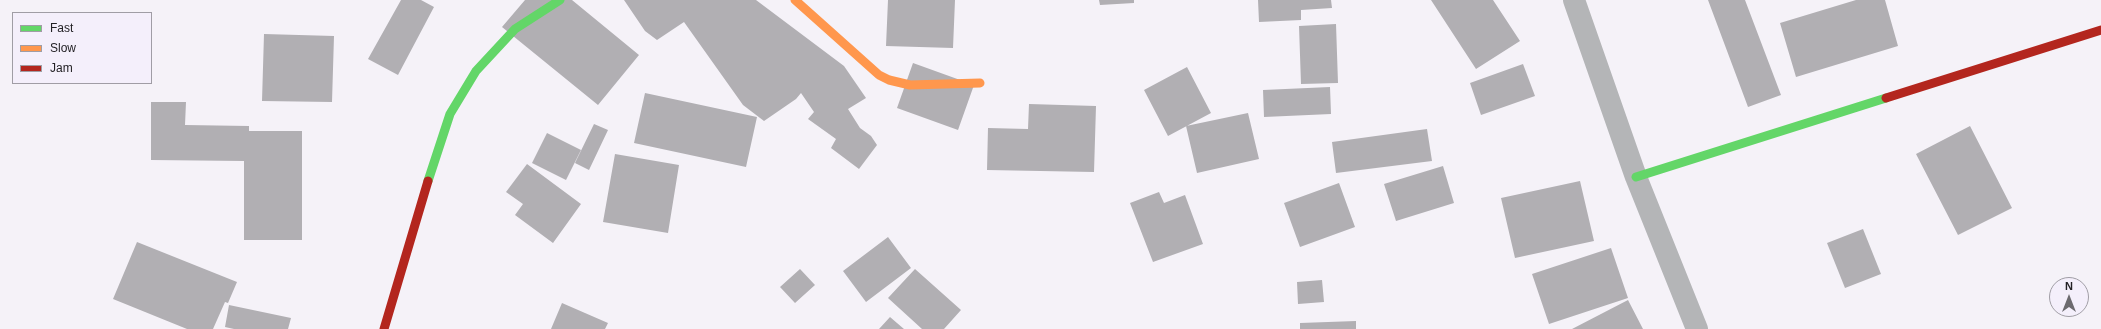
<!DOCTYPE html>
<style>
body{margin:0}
#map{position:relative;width:2101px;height:329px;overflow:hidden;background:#f5f2f8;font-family:Helvetica,sans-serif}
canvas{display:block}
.legend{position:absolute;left:12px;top:12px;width:140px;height:72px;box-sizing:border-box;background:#f4effb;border:1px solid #a09da5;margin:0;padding:5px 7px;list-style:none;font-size:12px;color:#232125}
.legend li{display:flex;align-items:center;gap:8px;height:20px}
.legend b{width:20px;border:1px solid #a09da5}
.north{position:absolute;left:2049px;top:277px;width:40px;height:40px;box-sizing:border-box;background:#f4effb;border:1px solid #a09da5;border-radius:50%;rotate:0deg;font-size:11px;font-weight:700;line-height:16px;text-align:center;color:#232125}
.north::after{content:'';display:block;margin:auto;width:14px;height:18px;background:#6c6a6f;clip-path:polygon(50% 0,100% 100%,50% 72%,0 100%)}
</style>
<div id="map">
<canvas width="2101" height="329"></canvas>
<ul class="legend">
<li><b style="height:5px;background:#63d668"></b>Fast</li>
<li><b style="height:5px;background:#ff974d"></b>Slow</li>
<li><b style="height:5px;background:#b3261e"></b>Jam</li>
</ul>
<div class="north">N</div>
</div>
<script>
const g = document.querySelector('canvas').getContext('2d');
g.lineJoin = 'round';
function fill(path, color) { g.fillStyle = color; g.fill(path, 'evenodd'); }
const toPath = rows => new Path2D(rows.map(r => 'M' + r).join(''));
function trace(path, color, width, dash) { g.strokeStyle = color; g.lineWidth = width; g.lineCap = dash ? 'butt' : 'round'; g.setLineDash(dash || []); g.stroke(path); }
const building = toPath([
 [401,0,421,0,434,7,398,75,368,59],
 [525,0,572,0,639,55,598,105,502,27],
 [624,0,756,0,844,66,866,98,848,109,860,128,871,136,877,145,859,169,831,148,836,139,808,119,814,112,801,93,796,99,764,121,743,105,684,22,657,40,645,31],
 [888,0,955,0,953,48,886,46],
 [1099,0,1134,0,1134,3,1100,5],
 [1258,0,1331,0,1332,8,1301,10,1301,20,1259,22],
 [1431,0,1493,0,1520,41,1476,69],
 [1708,0,1745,0,1781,95,1748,107],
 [1856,0,1885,0,1898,46,1796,77,1780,23],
 [1336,24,1338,83,1301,84,1299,26],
 [264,34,334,36,332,102,262,101],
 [913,63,974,85,958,130,897,108],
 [1523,64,1535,96,1481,115,1470,83],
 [1187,67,1211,113,1168,136,1144,90],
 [1330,87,1331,114,1264,117,1263,90],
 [645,93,757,117,746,167,634,143],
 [151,102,186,102,185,125,249,126,249,131,302,131,302,240,244,240,244,161,151,160],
 [1029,104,1096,106,1094,172,987,170,988,128,1028,129],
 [1248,113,1259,159,1197,173,1186,126],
 [594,124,608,130,589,170,575,163],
 [1970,126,2012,208,1958,235,1916,154],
 [1427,129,1432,161,1336,173,1332,142],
 [547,133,581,150,566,180,532,163],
 [615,154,679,165,668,233,603,222],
 [527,164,581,204,553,243,515,215,523,204,506,192],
 [1443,166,1454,203,1396,221,1384,184],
 [1580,181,1594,241,1515,258,1501,198],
 [1339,183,1355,227,1300,247,1284,203],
 [1159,192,1164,203,1185,195,1203,244,1153,262,1130,203],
 [1863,229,1881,274,1845,288,1827,243],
 [888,237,911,268,866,302,843,271],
 [137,242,237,282,228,303,225,302,213,329,187,329,113,299],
 [1611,248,1628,298,1549,324,1532,274],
 [800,269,815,285,795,303,780,287],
 [915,269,961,310,944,329,922,329,888,298],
 [1322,280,1324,302,1298,304,1297,282],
 [1628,300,1643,329,1572,329],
 [562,303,608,323,605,329,551,329],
 [229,305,291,318,288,329,234,329,225,327],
 [890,317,904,329,879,329],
 [1356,321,1356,329,1300,329,1300,323]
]);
const street = toPath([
 [1574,0,1636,177,1697,329]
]);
const fast = toPath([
 [1636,177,1886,98],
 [428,181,450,114,476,71,515,29,560,0]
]);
const slow = toPath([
 [795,0,879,75,889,80,910,85,980,83]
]);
const jam = toPath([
 [1886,98,2101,30],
 [384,329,428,181]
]);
fill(building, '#b1afb3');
trace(street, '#b4b5b7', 22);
trace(fast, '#63d668', 9);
trace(slow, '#ff974d', 9);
trace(jam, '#b3261e', 9);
</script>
